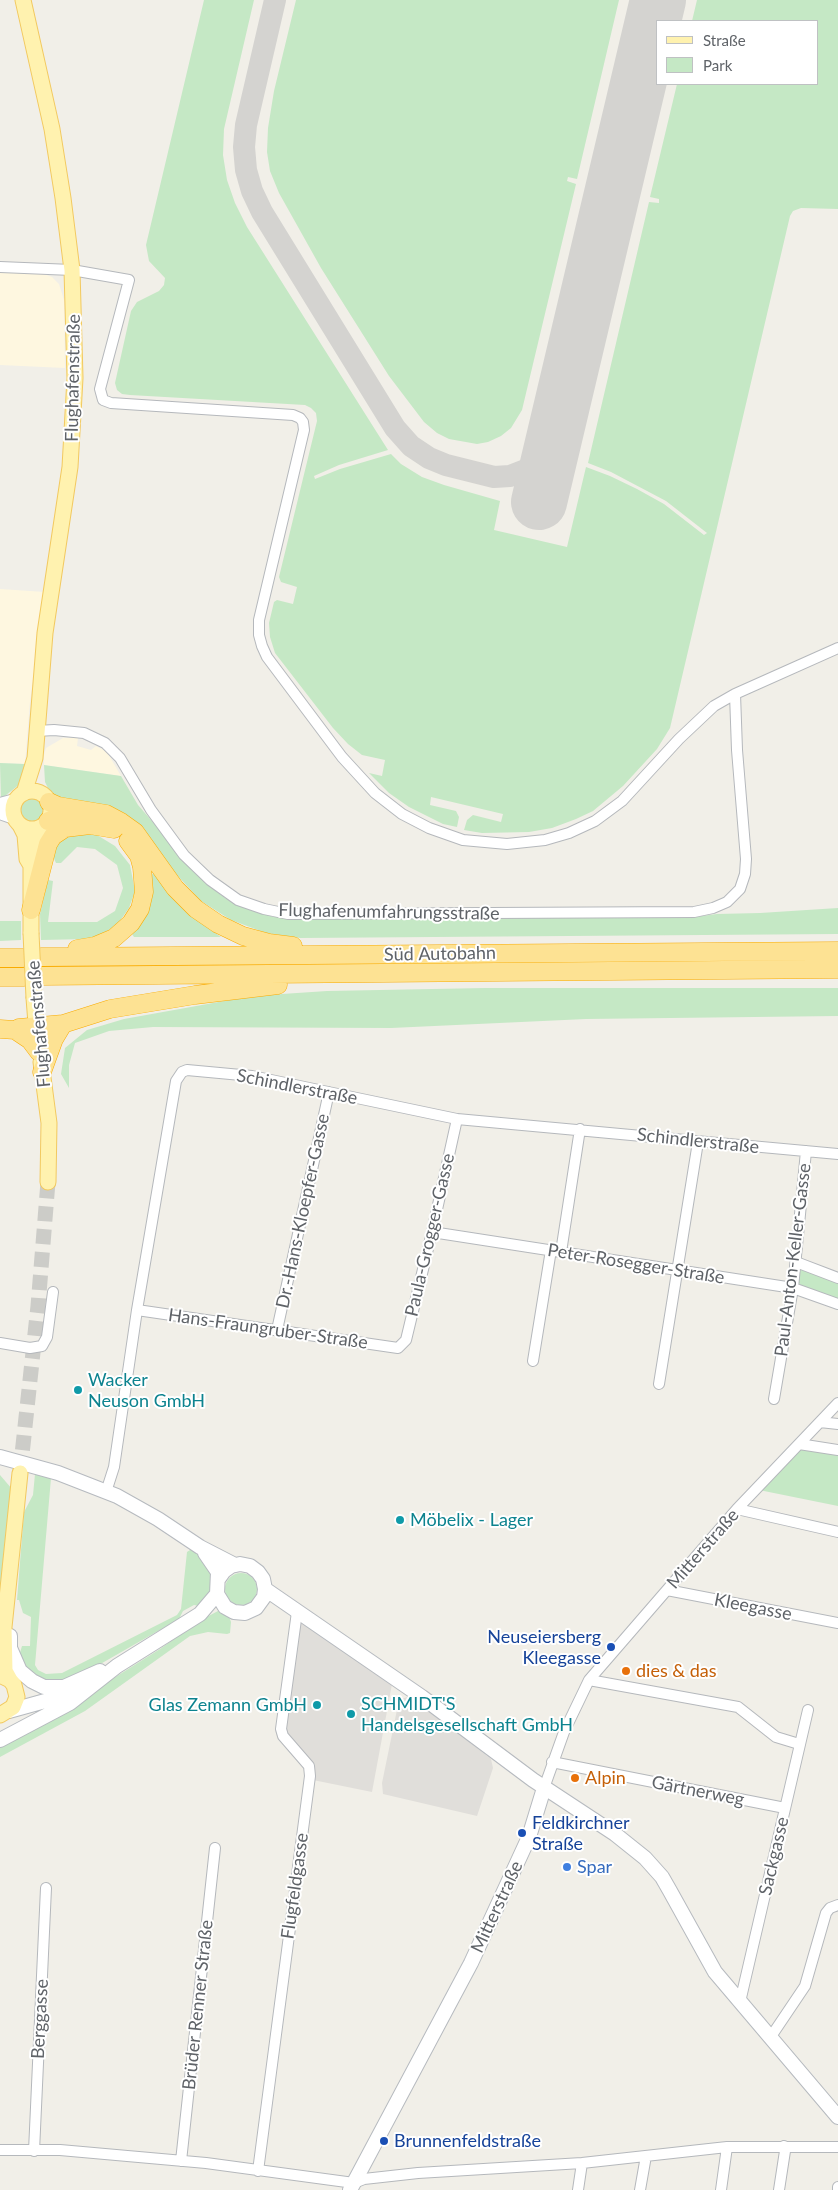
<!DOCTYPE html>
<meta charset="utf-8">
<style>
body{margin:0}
#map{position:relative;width:838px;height:2190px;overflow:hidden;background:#f1efe8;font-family:Lato,sans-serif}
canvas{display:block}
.legend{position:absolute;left:656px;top:20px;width:162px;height:65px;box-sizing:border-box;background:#fff;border:1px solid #bfc1c3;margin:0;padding:6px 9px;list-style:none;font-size:15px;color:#5f6368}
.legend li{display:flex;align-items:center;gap:10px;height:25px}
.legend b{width:25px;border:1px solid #bfc1c3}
</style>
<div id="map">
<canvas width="838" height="2190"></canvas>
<ul class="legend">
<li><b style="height:6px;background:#fff2af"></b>Straße</li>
<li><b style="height:14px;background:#c5e8c5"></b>Park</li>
</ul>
</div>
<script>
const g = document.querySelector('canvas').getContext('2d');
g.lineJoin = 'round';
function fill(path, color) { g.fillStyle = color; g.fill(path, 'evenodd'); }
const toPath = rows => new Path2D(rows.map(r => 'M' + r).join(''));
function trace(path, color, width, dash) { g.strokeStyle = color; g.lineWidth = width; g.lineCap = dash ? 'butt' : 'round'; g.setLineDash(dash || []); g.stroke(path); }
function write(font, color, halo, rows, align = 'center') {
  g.font = font + ' Lato,sans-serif'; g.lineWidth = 4; g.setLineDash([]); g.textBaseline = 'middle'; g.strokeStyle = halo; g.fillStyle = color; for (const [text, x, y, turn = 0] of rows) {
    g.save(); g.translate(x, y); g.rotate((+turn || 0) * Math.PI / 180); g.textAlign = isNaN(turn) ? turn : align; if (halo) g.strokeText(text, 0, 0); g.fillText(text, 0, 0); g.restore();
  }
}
const commercial = toPath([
 [0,273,41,273,52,277,59,284,64,300,65,368,0,365],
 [0,589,45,592,30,701,25,764,0,763],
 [63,738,78,738,77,746,91,750,96,746,107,752,121,776,44,765,44,755,46,748]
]);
const industrial = toPath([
 [301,1620,392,1684,372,1792,313,1780,315,1764,284,1733],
 [407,1697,419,1702,491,1759,493,1768,477,1816,383,1794,382,1783,399,1700]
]);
const green = toPath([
 [204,0,254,0,224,129,223,155,227,180,235,203,247,227,388,450,339,465,314,476,315,479,340,469,391,454,401,464,422,477,444,485,500,501,494,530,567,547,586,467,610,476,637,489,664,504,704,535,707,533,666,501,611,472,588,463,649,202,659,203,659,199,650,197,677,84,817,84,817,21,692,21,697,0,838,0,838,209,801,208,793,211,790,216,670,728,657,749,623,786,593,811,576,819,552,828,529,832,482,833,464,830,467,820,473,815,501,822,503,814,431,797,430,805,456,811,459,817,457,827,443,824,409,807,389,793,369,773,382,776,385,760,362,755,348,744,333,728,275,653,270,637,269,623,274,602,277,600,293,604,297,587,281,582,279,577,317,421,316,413,311,408,305,405,130,395,122,394,117,390,115,383,131,311,137,302,159,291,164,285,165,278,149,261,146,245],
 [296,0,619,0,577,179,568,177,567,181,576,184,522,410,511,428,501,436,488,442,477,444,449,439,437,433,424,422,389,376,321,268,279,193,270,171,267,152,268,128,274,91],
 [0,763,25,764,20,784,1,799],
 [44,765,121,776,138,805,205,882,225,898,249,909,274,917,693,917,717,914,760,913,838,908,838,934,300,938,266,933,231,920,201,901,176,874,148,836,126,814,110,807,58,800,50,792,45,782],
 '18 810a14 14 0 1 1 28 0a14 14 0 1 1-28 0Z',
 [75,834,97,835,115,846,130,865,135,891,129,908,117,925,102,934,87,939,41,940,40,914,48,880,53,881,48,922,97,922,115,911,123,888,117,865,95,849,77,847,61,863,56,863,52,854,60,841],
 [154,872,198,921,221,937,134,937,130,931,150,877],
 [0,921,21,921,21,940,0,941],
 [485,988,838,988,838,1016,586,1019,391,1028,153,1027,109,1031,75,1043,69,1065,69,1088,61,1074,65,1048,87,1030,124,1019,252,996,327,991],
 [806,1269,838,1282,838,1300,801,1286,797,1281,800,1270],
 [800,1446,838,1452,838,1506,759,1490],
 [35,1474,51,1478,35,1665,38,1670,46,1674,62,1673,177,1615,181,1609,187,1552,193,1548,210,1563,213,1581,210,1592,199,1606,194,1605,183,1611,179,1619,69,1682,36,1680,18,1659,22,1646,30,1646,31,1617,23,1613,19,1600,17,1600,24,1512,33,1495],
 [0,1475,12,1489,0,1606],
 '225 1589a16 16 0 1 1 32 0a16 16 0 1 1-32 0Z',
 [218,1611,228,1614,231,1622,230,1633,227,1634,208,1632,190,1636,85,1711,0,1757,0,1743,82,1698,160,1649,201,1620]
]);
const taxiway = toPath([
 [275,0,246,125,244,147,246,170,252,191,262,212,395,428,411,446,429,458,446,465,494,477,510,476,528,469,539,461,548,450,555,433]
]);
const runway = toPath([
 [539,502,658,0]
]);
const primaryTunnel = toPath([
 [20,1473,38,1306,48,1182]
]);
const street = toPath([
 [0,267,72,270,129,280,100,389,103,400,111,403,293,415,300,418,303,422,304,430,259,620,259,635,262,646,267,657,342,757,375,793,402,814,429,828,463,840,507,844,545,840,569,833,595,821,622,801,679,739,714,706,735,694,838,648],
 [37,731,54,730,84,733,105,743,120,758,151,810,184,855,210,880,238,900,264,909,288,914,694,912,713,908,727,902,740,889,745,874,746,859,737,750,735,694],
 [432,1232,793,1288,838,1304],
 [561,1252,580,1129],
 [796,1262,838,1278],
 [137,1310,398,1348,406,1340,432,1232,457,1119],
 [277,1330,329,1092],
 [0,1343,30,1348,42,1346,47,1337,53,1292],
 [533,1361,551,1250],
 [659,1384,698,1142],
 [774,1399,793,1288,806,1151],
 [820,1422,838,1424],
 [799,1444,838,1450],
 [106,1492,114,1467,137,1310,176,1081,182,1072,187,1070,252,1076,457,1119,838,1154],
 [737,1509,838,1532],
 [667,1590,838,1623],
 [589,1680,738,1707,776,1737,799,1744],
 [552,1762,785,1808],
 [544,1788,564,1732,589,1680,737,1509,838,1403],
 [740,2002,808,1710],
 [770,2038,805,1986,826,1913,830,1908,838,1905],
 [0,2150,60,2150,206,2163,354,2183,364,2179,418,2173,582,2163,727,2147,838,2147],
 [34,2151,46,1888],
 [181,2161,215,1848],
 [258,2171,310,1776,309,1766,283,1736,281,1729,297,1612],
 [578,2190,582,2163],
 [640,2190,646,2156],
 [721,2190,727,2147],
 [779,2190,785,2151,784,2146],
 [838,2190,838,2187]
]);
const secondary = toPath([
 [0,805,15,801],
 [0,812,14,817],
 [0,1457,58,1473,117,1496,158,1519,200,1547,235,1565],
 [205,1553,218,1572,217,1594,225,1607,234,1612,245,1613,256,1608,264,1597,265,1589,263,1579,258,1572,250,1566,240,1564,231,1566,224,1571,219,1578],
 [265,1589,422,1697,533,1780,615,1834,645,1858,662,1877,670,1891,715,1972,838,2117],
 [10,1636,10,1648,20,1671,32,1681,44,1687,64,1687,100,1671],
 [9,1711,74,1693],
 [0,1740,70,1703,117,1666,200,1614,217,1594],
 [350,2190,471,1963,529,1837,544,1788]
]);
const primary = toPath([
 [23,0,52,129,63,198,72,270,75,378,70,467,45,633,35,758,24,793],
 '13 810a19 19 0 1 1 38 0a19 19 0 1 1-38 0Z',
 [20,825,25,835,27,859,30,864],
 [31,933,31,866,41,827],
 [34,998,37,1036],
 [41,1062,49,1123,48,1182],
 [10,1680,5,1671,4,1627,20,1473],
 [0,1715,13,1707,17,1697,14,1685,10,1680,2,1676]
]);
const highway = toPath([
 [49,802,58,806,106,814,121,822,135,832,175,888,196,909,218,924,243,936,269,943,293,946],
 [48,821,61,817,79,817],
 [31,910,48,844,53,836,65,828,90,825,114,829],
 [77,949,95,946,114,938,131,923,140,909,144,892,142,867,139,856,128,841],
 [41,957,838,951],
 [0,958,23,958],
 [42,976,838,969],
 [0,977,24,977],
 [0,1029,15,1030,19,1028,63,1024,110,1009,195,995,278,985],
 [15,1030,30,1040,39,1052],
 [42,1072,54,1039,63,1024]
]);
const primaryBridge = toPath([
 [31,933,34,998]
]);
const markers = [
 [78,1390,5,"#0f9aa8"],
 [400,1520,5,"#0f9aa8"],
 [611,1647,5,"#1a4fb4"],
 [626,1671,5,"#e8710a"],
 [317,1705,5,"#0f9aa8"],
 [351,1714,5,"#0f9aa8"],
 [575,1778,5,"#e8710a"],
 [522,1833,5,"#1a4fb4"],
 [567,1867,5,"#3f7fe0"],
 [384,2141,5,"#1a4fb4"]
];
const streetNames = [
 ["Flughafenstraße",73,378,-89],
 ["Flughafenumfahrungsstraße",389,912,1],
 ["Süd Autobahn",440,954,-1],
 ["Flughafenstraße",39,1024,-95],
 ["Schindlerstraße",297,1087,11],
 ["Schindlerstraße",698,1141,6],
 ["Dr.-Hans-Kloepfer-Gasse",303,1211,-78],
 ["Paula-Grogger-Gasse",430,1235,-77],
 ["Paul-Anton-Keller-Gasse",793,1260,-83],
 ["Peter-Rosegger-Straße",636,1264,9],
 ["Hans-Fraungruber-Straße",268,1329,8],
 ["Mitterstraße",703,1549,-49],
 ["Kleegasse",753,1607,11],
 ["Gärtnerweg",698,1791,11],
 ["Sackgasse",774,1856,-77],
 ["Flugfeldgasse",295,1886,-82],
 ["Mitterstraße",497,1907,-65],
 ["Brüder Renner Straße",198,2005,-84],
 ["Berggasse",40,2019,-87]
];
const cultureNames = [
 ["Wacker",88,1380],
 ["Neuson GmbH",88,1401],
 ["Möbelix - Lager",410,1520],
 ["SCHMIDT'S",361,1704],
 ["Handelsgesellschaft GmbH",361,1725],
 ["Glas Zemann GmbH",307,1705,"right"]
];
const transitNames = [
 ["Neuseiersberg",601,1637,"right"],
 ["Kleegasse",601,1658,"right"],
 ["Feldkirchner",532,1823],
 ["Straße",532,1844],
 ["Brunnenfeldstraße",394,2141]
];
const foodNames = [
 ["dies & das",636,1671],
 ["Alpin",585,1778]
];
const shopNames = [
 ["Spar",577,1867]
];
fill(commercial, '#fef7e0');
fill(industrial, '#e0deda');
fill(green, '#c5e8c5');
trace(taxiway, '#d4d3d0', 22);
trace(runway, '#d4d3d0', 56);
trace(primaryTunnel, '#ccccc8', 15, [15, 8]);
trace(street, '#b5b8bc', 12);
trace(secondary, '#b6babf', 16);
trace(primary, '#f2c960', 17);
trace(highway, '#f9ab00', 19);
trace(street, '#fff', 10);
trace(secondary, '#fff', 14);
trace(primary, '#fff2af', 15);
trace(highway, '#fde293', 18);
trace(primaryBridge, '#f2c960', 17, []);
trace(primaryBridge, '#fff2af', 15);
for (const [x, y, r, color] of markers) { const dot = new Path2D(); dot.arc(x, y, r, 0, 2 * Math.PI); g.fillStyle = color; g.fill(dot); trace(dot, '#fff', 2); }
write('18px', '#5f6368', '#fff', streetNames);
write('18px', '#0d838f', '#fff', cultureNames, 'left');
write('18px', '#164399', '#fff', transitNames, 'left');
write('18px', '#c56008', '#fff', foodNames, 'left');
write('18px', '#366cbe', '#fff', shopNames, 'left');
</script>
